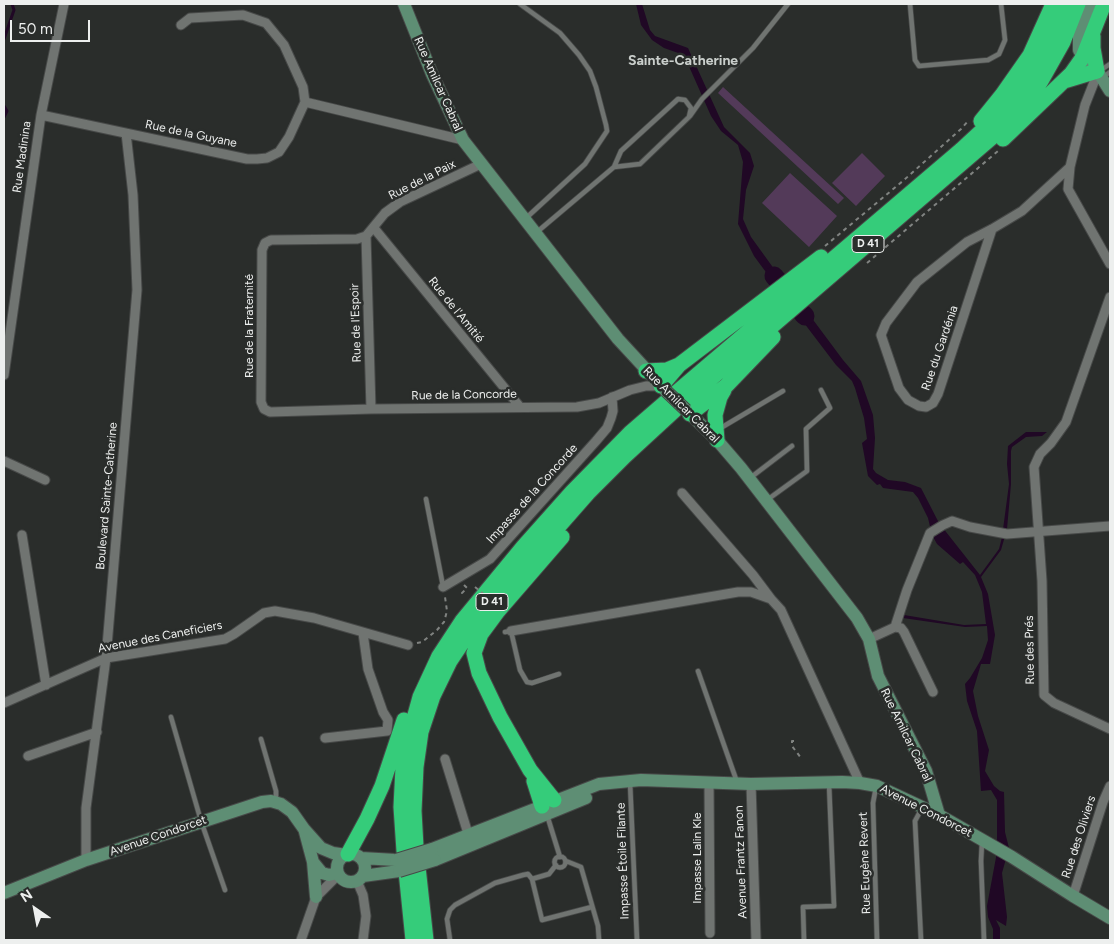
<!DOCTYPE html>
<meta charset="utf-8">
<style>
body{margin:0}
#map{position:relative;width:1114px;height:944px;overflow:hidden;background:#2a2d2b;font-family:Figtree,sans-serif}
canvas{display:block}
.frame{position:absolute;inset:0;border:5px solid #edefee;pointer-events:none}
.north{position:absolute;left:10px;top:884px;width:50px;height:50px;-webkit-text-stroke:4px #2a2d2b;paint-order:stroke;rotate:327deg;font-size:14px;font-weight:700;line-height:20px;text-align:center;color:#edefee}
.north::after{content:'';display:block;margin:auto;width:18px;height:22px;background:#edefee;clip-path:polygon(50% 0,100% 100%,50% 72%,0 100%)}
.scale{position:absolute;left:10px;top:20px;width:80px;height:22px;box-sizing:border-box;border:2px solid #edefee;border-top:0;padding-left:6px;font-size:15px;line-height:18px;white-space:nowrap;color:#edefee;-webkit-text-stroke:4px #2a2d2b;paint-order:stroke}
</style>
<div id="map">
<canvas width="1114" height="944"></canvas>
<div class="frame"></div>
<div class="north">N</div>
<div class="scale">50 m</div>
</div>
<script>
const g = document.querySelector('canvas').getContext('2d');
g.lineJoin = 'round';
function fill(path, color) { g.fillStyle = color; g.fill(path, 'evenodd'); }
const toPath = rows => new Path2D(rows.map(r => 'M' + r).join(''));
function trace(path, color, width, dash) { g.strokeStyle = color; g.lineWidth = width; g.lineCap = dash ? 'butt' : 'round'; g.setLineDash(dash || []); g.stroke(path); }
function write(font, color, halo, rows, align = 'center') {
  g.font = font + ' Figtree,sans-serif'; g.lineWidth = 5; g.setLineDash([]); g.textBaseline = 'middle'; g.strokeStyle = halo; g.fillStyle = color; for (const [text, x, y, turn = 0] of rows) {
    g.save(); g.translate(x, y); g.rotate((+turn || 0) * Math.PI / 180); g.textAlign = isNaN(turn) ? turn : align; if (halo) g.strokeText(text, 0, 0); g.fillText(text, 0, 0); g.restore();
  }
}
const green = toPath([
 [723,87,844,198,838,204,718,93],
 [862,153,885,176,856,206,832,183],
 [790,173,837,216,809,247,762,203]
]);
const water = toPath([
 [636,4,642,4,650,30,655,36,688,48,724,127,750,153,754,166,746,190,743,219,751,237,777,273,771,279,754,256,738,224,743,162,738,145,721,131,711,116,684,55,664,48,652,40,641,25],
 [808,313,843,360,861,381,873,415,875,438,873,469,876,473,888,480,905,482,921,488,939,523,980,575,999,549,1002,537,1009,484,1007,464,1008,446,1026,432,1047,432,1042,436,1026,437,1012,447,1011,451,1011,484,1007,529,1001,550,981,577,988,594,995,635,990,664,981,664,973,691,978,716,989,750,985,771,994,786,1000,791,1004,792,1005,832,1009,848,1002,873,1007,917,1006,926,996,920,1000,928,1000,940,993,940,993,929,988,917,987,906,997,852,997,800,991,790,981,791,977,731,967,701,965,684,970,678,982,658,988,640,987,626,965,627,903,618,904,615,964,625,986,624,982,592,975,575,963,562,960,564,937,544,932,535,928,518,918,498,913,492,883,488,880,484,877,485,868,476,862,443,867,439,864,418,855,388,852,381,836,365,801,319]
]);
const stream = toPath([
 [4,39,14,10,12,4],
 [4,106,7,111,4,117]
]);
const river = toPath([
 [774,276,779,282],
 [803,314,805,316]
]);
const path = toPath([
 [825,246,904,180,961,129,968,121],
 [867,263,998,151],
 [464,585,467,588,462,593,465,595],
 [417,643,422,642,437,630,444,622,447,611,445,597],
 [794,741,792,741,792,746,801,758]
]);
const lane = toPath([
 [520,4,560,33,579,55,590,71,596,87,606,125,607,131,585,164,525,219],
 [910,4,915,60,919,66,988,60,999,54,1005,40,1001,4],
 [1101,70,1110,64],
 [1103,77,1110,72],
 [690,116,702,99,753,48,788,4],
 [537,232,614,167,640,164,689,117,691,108,685,100,678,99,621,151,614,167],
 [719,429,783,391],
 [750,478,792,446],
 [426,499,443,586],
 [767,500,807,471,806,429,830,408,821,390],
 [505,632,511,631,520,670,527,682,532,683,559,674],
 [698,671,737,782],
 [171,717,201,821,225,890],
 [261,739,276,791,276,801],
 [630,782,637,940],
 [876,787,873,803,877,940],
 [547,815,560,857],
 [982,842,981,861,984,940],
 '554.5 862a5.5 5.5 0 1 1 11 0a5.5 5.5 0 1 1-11 0Z',
 [566,861,581,867,598,926,599,940],
 [532,879,549,874,556,865],
 [450,940,447,919,450,910,455,905,495,883,523,875,528,874,532,879,542,920,592,907],
 [804,940,803,907,834,906,829,783],
 [921,940,915,821,922,808]
]);
const street = toPath([
 [181,25,190,18,243,15,266,23,284,45,303,87,305,102],
 [1098,72,1085,105,1070,167,1068,189,1110,264],
 [305,102,463,140],
 [41,115,247,159,257,159,267,158,279,152,289,137,305,102],
 [481,164,400,202,385,213,366,236,357,239,271,240,265,243,262,250,261,402,264,409,270,412,371,409,577,407,599,403,630,390,646,386,661,386],
 [374,228,520,407],
 [992,229,938,394,933,403,926,407,919,406,908,400,899,388,881,335,886,323,917,282,967,242,992,229,1022,211,1070,167],
 [366,236,371,409],
 [1110,297,1066,422,1051,443,1040,454,1034,467,1042,581,1044,695,1054,703,1110,729],
 [4,375,41,115,64,4],
 [4,461,45,480],
 [682,493,753,575,771,599],
 [22,535,46,685],
 [443,587,490,559,596,441,607,428,611,418,613,411,612,397],
 [895,627,901,628,904,632,933,692],
 [511,631,738,592,751,592,771,599,781,610,860,783],
 [869,639,895,627,907,590,930,533,943,525,952,521,970,527,1007,534,1110,526],
 [4,703,106,658,225,639,234,634,264,613,275,611,314,618,408,645],
 [325,738,387,731,388,720,383,712,368,669,363,633],
 [28,756,97,732],
 [445,759,470,840],
 [709,783,710,933],
 [751,784,756,940],
 [86,860,86,808,106,658,137,290,133,195,126,133],
 [357,881,363,895,366,916,363,940],
 [1073,896,1103,802,1110,786],
 [301,940,316,897,338,875]
]);
const secondary = toPath([
 [404,4,432,74,463,140,618,339,666,391],
 [1090,4,1079,34,1079,50,1083,57,1098,72,1110,91],
 [686,410,717,440,741,468,857,618,869,639,878,676,926,771,939,815],
 [305,832,313,862,322,873,329,875,337,873],
 [432,849,599,784,641,780,751,784,842,782,860,783,877,786,939,815,1012,857,1073,896,1110,918],
 '337 868a14 14 0 1 1 28 0a14 14 0 1 1-28 0Z',
 [361,858,396,860],
 [435,860,586,798],
 [313,862,316,897],
 [363,876,399,871],
 [4,893,86,860,262,802,271,801,281,804,292,812,304,829,321,848,333,853,346,855]
]);
const highway = toPath([
 [1064,81,1097,71,1093,48,1093,36],
 [981,121,1002,95,1030,55,1053,4],
 [1003,139,1071,74,1083,57,1104,4],
 [646,371,667,370,679,365],
 [661,386,679,365,821,257],
 [677,392,961,150,1002,112,1023,86,1049,45,1065,4],
 [686,400,997,133,1033,93,1041,81,1063,42,1078,4],
 [690,414,726,386,773,337],
 [717,440,715,415,720,397,724,390],
 [534,781,542,806],
 [554,800,530,770,500,717,479,673,474,653,481,634,498,611,562,537],
 [416,847,414,811,416,767,421,732,433,696,450,661,480,616,588,493,625,456,675,410],
 [404,851,401,807,403,767,410,733,420,697,439,656,462,621,523,547,572,492,630,433,667,401],
 [348,854,367,819,382,786,404,720],
 [418,867,426,940],
 [406,871,413,940]
]);
const pathBridge = toPath([
 [475,587,505,612]
]);
const secondaryBridge = toPath([
 [666,391,686,410],
 [396,860,432,849],
 [399,871,435,860]
]);
const shields = [
 [868,244,32],
 [492,602,32]
];
const shieldNames = [
 ["D 41",868,244],
 ["D 41",492,602]
];
const streetNames = [
 ["Rue Amilcar Cabral",438,84,66],
 ["Rue de la Guyane",191,134,12],
 ["Rue Madinina",22,157,-82],
 ["Rue de la Paix",422,180,-27],
 ["Rue de l'Amitié",456,310,51],
 ["Rue de l'Espoir",356,323,-92],
 ["Rue de la Fraternité",249,326,-90],
 ["Rue du Gardénia",940,348,-71],
 ["Rue de la Concorde",464,395,-1],
 ["Rue Amilcar Cabral",681,405,45],
 ["Impasse de la Concorde",532,494,-48],
 ["Boulevard Sainte-Catherine",107,496,-85],
 ["Avenue des Caneficiers",160,637,-11],
 ["Rue des Prés",1030,650,-91],
 ["Rue Amilcar Cabral",906,735,64],
 ["Avenue Condorcet",926,811,27],
 ["Avenue Condorcet",158,836,-19],
 ["Rue des Oliviers",1079,837,-72],
 ["Impasse Lalin Kle",697,858,-90],
 ["Impasse Étoile Filante",623,861,-92],
 ["Avenue Frantz Fanon",741,862,-92],
 ["Rue Eugène Revert",865,863,-92]
];
const neighbourhoodNames = [
 ["Sainte-Catherine",683,61]
];
fill(green, '#533a59');
fill(water, '#200825');
trace(stream, '#200825', 3);
trace(river, '#200825', 19);
trace(lane, '#474948', 6);
trace(street, '#474948', 11);
trace(secondary, '#474948', 14);
trace(highway, '#474948', 17);
trace(path, '#808381', 2, [4, 4]);
trace(lane, '#707471', 4.5);
trace(street, '#707471', 9);
trace(secondary, '#5e8e74', 12);
trace(highway, '#35cc7a', 15);
trace(secondaryBridge, '#474948', 14, []);
trace(pathBridge, '#808381', 2, [4, 4]);
trace(secondaryBridge, '#5e8e74', 12);
for (const [x, y, w] of shields) { const box = new Path2D(); box.roundRect(x - w / 2, y - 8.5, w, 17, 4); g.fillStyle = '#2a2d2b'; g.fill(box); trace(box, '#edefee', 1); }
write('bold 11px', '#edefee', null, shieldNames);
write('12px', '#edefee', '#2a2d2b', streetNames);
write('bold 14px', '#c9cecb', '#2a2d2b', neighbourhoodNames);
</script>
